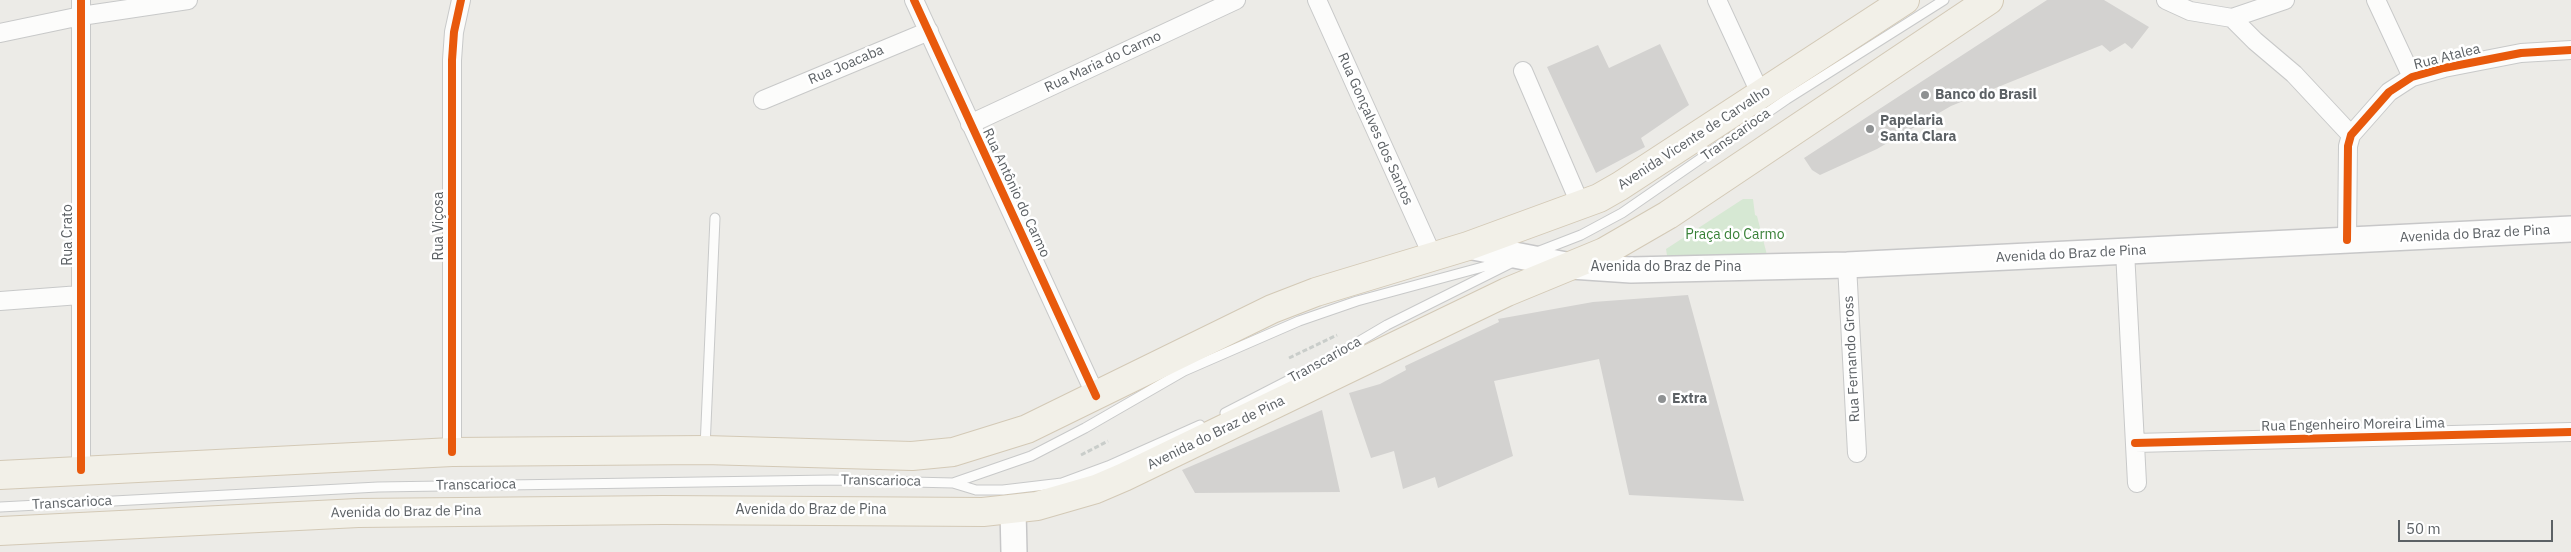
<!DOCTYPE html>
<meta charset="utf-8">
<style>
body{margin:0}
#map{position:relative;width:2571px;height:552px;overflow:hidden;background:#ecebe7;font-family:"IBM Plex Sans",sans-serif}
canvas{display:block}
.scale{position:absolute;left:2398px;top:520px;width:155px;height:22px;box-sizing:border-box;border:2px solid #5c6165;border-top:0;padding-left:6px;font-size:15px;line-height:18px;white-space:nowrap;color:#5c6165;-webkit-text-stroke:4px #fff;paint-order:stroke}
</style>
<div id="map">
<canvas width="2571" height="552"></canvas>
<div class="scale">50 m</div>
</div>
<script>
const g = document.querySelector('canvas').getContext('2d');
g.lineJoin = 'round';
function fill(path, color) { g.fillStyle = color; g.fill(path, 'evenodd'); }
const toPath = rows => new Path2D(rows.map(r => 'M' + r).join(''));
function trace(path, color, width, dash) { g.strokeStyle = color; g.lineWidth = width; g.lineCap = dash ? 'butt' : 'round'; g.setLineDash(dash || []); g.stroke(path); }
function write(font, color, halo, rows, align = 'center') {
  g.font = font + ' "IBM Plex Sans",sans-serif'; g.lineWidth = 5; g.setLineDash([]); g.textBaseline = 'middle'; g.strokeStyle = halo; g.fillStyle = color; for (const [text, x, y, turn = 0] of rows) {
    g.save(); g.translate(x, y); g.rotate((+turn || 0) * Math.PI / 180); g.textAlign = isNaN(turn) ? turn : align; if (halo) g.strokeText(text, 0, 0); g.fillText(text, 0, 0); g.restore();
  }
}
const green = toPath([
 [1743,199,1753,199,1755,215,1757,216,1767,255,1668,262,1666,249]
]);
const building = toPath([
 [2047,0,2104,0,2149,27,2132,49,2125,43,2110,52,2102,45,1951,106,1877,149,1820,175,1812,170,1804,158],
 [1660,44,1689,105,1641,138,1645,147,1596,173,1547,67,1598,45,1609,68],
 [1688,295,1744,501,1629,495,1599,359,1494,381,1513,456,1438,488,1435,477,1403,489,1394,451,1371,458,1349,393,1380,384,1406,370,1405,366,1499,322,1498,319,1593,302],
 [1322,410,1340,492,1195,493,1182,470]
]);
const path = toPath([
 [1289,358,1337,335],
 [1081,455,1108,441]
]);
const service = toPath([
 [1537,252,1581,235,1622,213,1787,99,1944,0],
 [1225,413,1326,361,1387,325,1515,261],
 [705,448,715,218],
 [953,483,1031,456,1085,428,1184,371,1299,321,1357,301,1505,261],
 [0,507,378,487,831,480,953,483,976,490,1003,490,1062,483,1108,466,1200,425]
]);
const minor = toPath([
 [914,0,1096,396],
 [1317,0,1433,257],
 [1717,0,1761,95],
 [2166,0,2190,11,2232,18,2255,41,2294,74,2351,135],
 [2376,0,2412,77],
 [2232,18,2285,0],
 [0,33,81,16,188,0],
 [1523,71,1581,206],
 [763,100,929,31],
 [970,124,1236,0],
 [2347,240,2348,146,2351,135,2389,92,2412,77,2444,68,2521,53,2571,50],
 [2125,251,2137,483],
 [1847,265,1857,453],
 [0,301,80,295],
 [2135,443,2571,432],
 [452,452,452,60,454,32,461,0],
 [81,470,81,0]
]);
const secondary = toPath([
 [1468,246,1571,266,1631,270,1847,265,2571,229],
 [1013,510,1014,552]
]);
const primary = toPath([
 [0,475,452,452,705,450,912,456,953,452,1027,429,1272,309,1316,292,1468,246,1599,198,1620,186,1905,0],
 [0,531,358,513,663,510,983,512,1037,506,1096,489,1124,477,1507,292,1604,252,1668,215,1989,0]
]);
const cycleway = toPath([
 [914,0,1096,396],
 [2347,240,2348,146,2351,135,2389,92,2412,77,2444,68,2521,53,2571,50],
 [2135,443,2571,432],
 [452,452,452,60,454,32,461,0],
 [81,470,81,0]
]);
const markers = [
 [1925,95,5,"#8e9192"],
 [1870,129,5,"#8e9192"],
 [1662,399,5,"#8e9192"]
];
const streetNames = [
 ["Rua Atalea",2447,57,-14],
 ["Rua Maria do Carmo",1103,62,-25],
 ["Rua Joacaba",846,65,-23],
 ["Rua Gonçalves dos Santos",1375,129,66],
 ["Transcarioca",1736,135,-35],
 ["Avenida Vicente de Carvalho",1694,138,-33],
 ["Rua Antônio do Carmo",1016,193,65],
 ["Rua Viçosa",439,226,-90],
 ["Avenida do Braz de Pina",2475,234,-3],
 ["Rua Crato",68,235,-90],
 ["Avenida do Braz de Pina",2071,254,-3],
 ["Avenida do Braz de Pina",1666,267],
 ["Rua Fernando Gross",1852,359,-93],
 ["Transcarioca",1325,360,-29],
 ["Rua Engenheiro Moreira Lima",2353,425,-1],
 ["Avenida do Braz de Pina",1216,433,-26],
 ["Transcarioca",881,481,1],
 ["Transcarioca",476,485,-1],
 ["Transcarioca",72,503,-3],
 ["Avenida do Braz de Pina",811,510],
 ["Avenida do Braz de Pina",406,512,-1]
];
const poiNames = [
 ["Banco do Brasil",1935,95],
 ["Papelaria",1880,121],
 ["Santa Clara",1880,137],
 ["Extra",1672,399]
];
const parkNames = [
 ["Praça do Carmo",1735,235]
];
fill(green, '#d6e8d3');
fill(building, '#d3d2d0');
trace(service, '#c8c9c9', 11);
trace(minor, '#c8c9c9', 20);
trace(secondary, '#c7c7c8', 28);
trace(primary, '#d3c9b6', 30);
trace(path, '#c9cdca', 3, [5, 2.5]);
trace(service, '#fcfcfb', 9);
trace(minor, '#fcfcfb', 18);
trace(secondary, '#fcfcfb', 25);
trace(primary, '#f2f0e8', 28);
trace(cycleway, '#e8590c', 8);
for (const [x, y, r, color] of markers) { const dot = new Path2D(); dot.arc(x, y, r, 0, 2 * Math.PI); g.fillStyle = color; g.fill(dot); trace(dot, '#fff', 2); }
write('14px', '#5c6165', '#fff', streetNames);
write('bold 14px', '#5c6165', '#fff', poiNames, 'left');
write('14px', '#388137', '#fff', parkNames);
</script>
